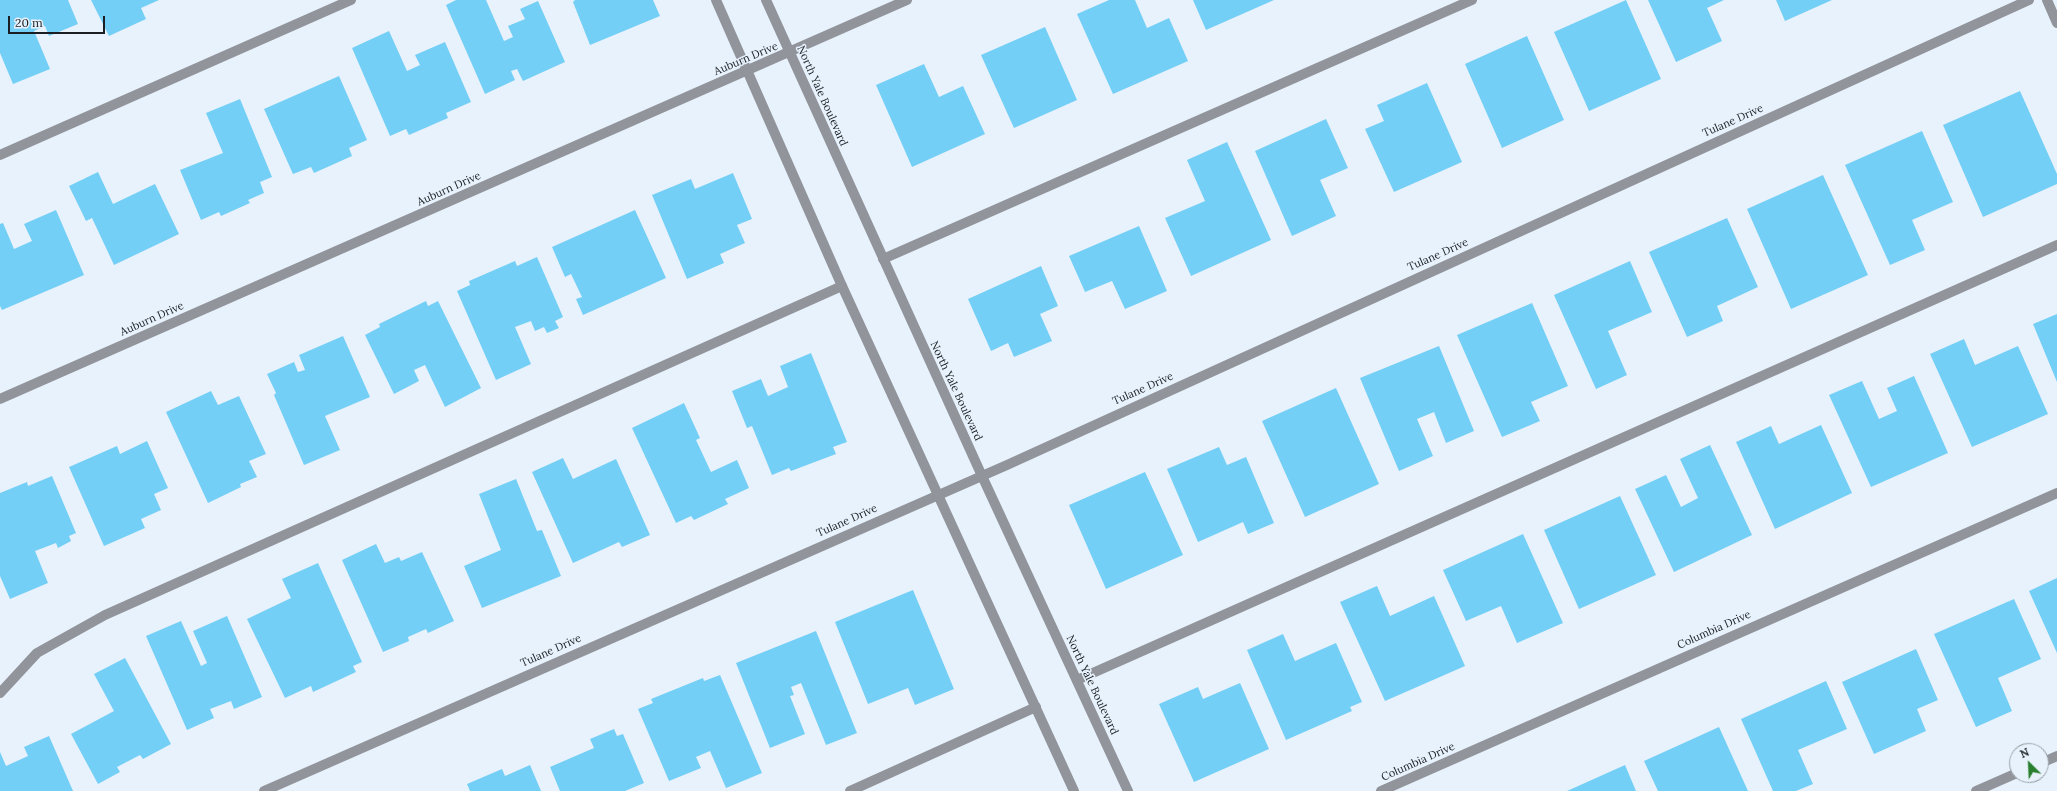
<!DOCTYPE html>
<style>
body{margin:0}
#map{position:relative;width:2057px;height:791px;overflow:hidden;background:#e8f2fc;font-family:Lora,serif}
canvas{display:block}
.north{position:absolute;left:2009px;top:743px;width:40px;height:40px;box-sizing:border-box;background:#e8f2fc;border:1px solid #969ea5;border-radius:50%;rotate:336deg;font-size:11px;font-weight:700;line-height:16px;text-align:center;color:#1a1f23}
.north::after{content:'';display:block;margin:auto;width:14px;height:18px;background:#28802f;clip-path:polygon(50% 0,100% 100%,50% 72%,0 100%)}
.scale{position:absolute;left:8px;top:16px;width:97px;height:18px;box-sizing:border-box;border:2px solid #1a1f23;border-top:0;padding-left:5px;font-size:12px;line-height:14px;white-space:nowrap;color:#1a1f23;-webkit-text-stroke:3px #e8f2fc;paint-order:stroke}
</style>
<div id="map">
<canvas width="2057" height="791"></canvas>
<div class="north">N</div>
<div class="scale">20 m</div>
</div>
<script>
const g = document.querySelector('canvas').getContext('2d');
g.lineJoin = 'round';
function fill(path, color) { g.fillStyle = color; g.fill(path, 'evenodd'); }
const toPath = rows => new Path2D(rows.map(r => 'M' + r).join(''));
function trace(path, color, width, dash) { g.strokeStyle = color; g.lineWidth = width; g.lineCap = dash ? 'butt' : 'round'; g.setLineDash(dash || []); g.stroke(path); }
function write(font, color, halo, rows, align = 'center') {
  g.font = font + ' Lora,serif'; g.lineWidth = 3; g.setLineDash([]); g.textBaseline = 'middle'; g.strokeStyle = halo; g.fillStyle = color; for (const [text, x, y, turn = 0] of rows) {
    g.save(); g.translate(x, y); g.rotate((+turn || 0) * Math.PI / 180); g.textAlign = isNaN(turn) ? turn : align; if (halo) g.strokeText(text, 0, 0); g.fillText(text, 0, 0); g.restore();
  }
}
const building = toPath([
 [0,0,68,0,78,24,49,36,45,26,34,31,50,69,13,84,0,53],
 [91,0,159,0,141,8,146,19,109,36],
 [456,0,486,0,504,41,513,37,508,26,525,19,520,9,538,1,565,62,523,81,517,69,511,71,515,80,485,94,446,5],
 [575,0,653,0,660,16,590,45,573,2],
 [1109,0,1135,0,1147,28,1169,18,1188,61,1113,94,1077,14],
 [1193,0,1274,0,1206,30],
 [1626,0,1661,79,1589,111,1554,32],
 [1648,0,1724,0,1707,8,1722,41,1676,62],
 [1776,0,1832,0,1785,21],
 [1045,27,1077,100,1014,128,981,55],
 [389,31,407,71,420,65,415,55,445,42,471,102,446,113,448,118,409,135,406,129,390,136,352,48],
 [1527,36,1564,120,1502,148,1465,64],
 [924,64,939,97,963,86,985,134,912,167,876,85],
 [339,76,367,140,349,148,352,156,314,173,311,167,293,174,264,109],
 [1427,83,1462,162,1394,192,1365,129,1384,121,1377,105],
 [2020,91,2057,174,2057,184,1983,217,1943,125],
 [240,99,272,177,260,182,264,193,248,200,250,203,221,216,219,212,201,220,180,170,223,153,206,113],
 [1326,119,1348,168,1320,180,1336,216,1292,236,1255,151],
 [1922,131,1953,202,1912,220,1925,250,1890,265,1845,165],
 [1227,142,1271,240,1191,276,1165,218,1205,201,1187,160],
 [98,172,113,204,155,184,179,234,114,265,92,218,86,221,69,186],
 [733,173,752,219,737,225,745,243,720,254,724,263,687,279,652,195,691,179,695,189],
 [1823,175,1868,275,1791,309,1747,209],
 [56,210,84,275,2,310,0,306,0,224,3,223,14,249,32,241,24,224],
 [635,210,666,278,583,315,576,299,582,297,571,274,565,277,552,247],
 [1727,218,1758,287,1717,306,1723,321,1687,337,1649,252],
 [1139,226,1167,291,1125,309,1112,281,1085,292,1069,256],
 [537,257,563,317,555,321,559,328,547,333,544,327,535,331,531,321,515,327,531,364,496,380,457,291,470,285,469,281,515,261,517,266],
 [1630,261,1652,312,1608,331,1627,375,1596,389,1554,295],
 [1041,266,1058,306,1040,314,1052,341,1014,357,1008,343,991,351,968,299],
 [426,301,428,306,438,301,481,388,445,407,425,365,414,370,419,381,394,394,365,335,380,327,379,324],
 [1532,303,1568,386,1531,402,1540,421,1502,437,1457,335],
 [2057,314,2057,382,2033,324],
 [343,336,370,397,325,416,340,450,304,465,274,395,276,393,267,374,294,362,298,372,305,370,299,355],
 [1964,339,1975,365,2018,346,2048,414,1972,447,1930,354],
 [1439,346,1474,431,1446,443,1434,412,1417,419,1433,456,1399,471,1360,378],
 [811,353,847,442,833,447,836,454,791,471,789,468,772,475,752,426,747,428,732,391,761,379,768,396,788,387,780,366],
 [1914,376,1948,453,1871,487,1829,395,1862,381,1879,419,1897,411,1887,388],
 [1336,388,1379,484,1305,517,1262,421],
 [211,391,218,405,239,396,266,454,249,461,257,477,240,484,241,487,208,503,166,412],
 [684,403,700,438,696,440,711,472,737,460,749,488,725,499,728,504,694,520,691,516,676,523,632,428],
 [1821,425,1852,493,1775,529,1736,442,1771,426,1779,444],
 [147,441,168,488,154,494,161,510,141,519,145,528,104,546,69,467,117,446,120,454],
 [1710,445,1752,535,1674,572,1635,489,1666,475,1681,507,1698,498,1680,459],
 [1219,447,1227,465,1246,457,1274,523,1248,534,1243,522,1198,542,1167,469],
 [563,458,573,479,616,459,650,535,622,547,619,542,573,563,532,472],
 [1145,472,1183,555,1106,589,1069,505],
 [52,476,76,533,69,536,71,541,58,548,56,543,35,551,48,583,10,599,0,576,0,493,27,482,28,486],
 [516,479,537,531,542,530,561,576,482,608,464,566,501,550,479,494],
 [1620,496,1656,575,1579,609,1544,530],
 [1523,534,1563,623,1517,643,1501,606,1466,621,1443,570],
 [376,544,385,563,399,557,401,561,422,552,454,621,428,633,426,629,408,637,409,641,383,652,342,560],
 [318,563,362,662,353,666,356,672,313,692,311,686,285,698,247,619,291,598,282,579],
 [2057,578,2057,653,2029,591],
 [1377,586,1390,616,1434,596,1465,666,1385,701,1340,602],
 [913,590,954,689,915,705,908,688,868,704,835,622],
 [2014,599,2041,659,1998,678,2012,711,1976,727,1934,634],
 [227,616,262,697,234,709,231,701,210,709,214,718,187,730,146,636,181,621,201,666,207,663,193,631],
 [816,631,857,733,826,745,801,683,791,687,794,695,790,696,805,734,770,748,736,663],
 [1283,634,1295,661,1336,643,1362,702,1350,707,1352,711,1286,740,1247,650],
 [1916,649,1938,700,1917,709,1926,731,1874,754,1842,682],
 [125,658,171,744,143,759,140,755,117,767,120,772,98,784,71,734,114,711,94,674],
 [720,675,762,773,726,788,710,751,696,757,701,768,669,781,638,709,653,703,651,699,703,678,704,681],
 [1826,681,1847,729,1798,750,1813,784,1796,791,1773,791,1741,719],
 [1240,683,1269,749,1194,782,1159,704,1198,687,1203,699],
 [1719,727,1748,791,1658,791,1644,761],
 [614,729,617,736,623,734,644,783,625,791,560,791,550,767,594,748,590,739],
 [49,736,73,791,0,791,0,752,6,766,28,756,24,747],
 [530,765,541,791,470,791,467,784,502,769,505,776],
 [1625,765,1636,791,1567,791]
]);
const service = toPath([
 [0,155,351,0],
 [883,259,1472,0],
 [1077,680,2057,245],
 [0,693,37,653,105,615,842,286],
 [2041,763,2057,756],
 [850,791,1036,707],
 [1976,791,2017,773]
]);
const minor = toPath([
 [2047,0,2057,23],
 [0,399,907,0],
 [264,791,1007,465,2029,0],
 [1381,791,2057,493]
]);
const tertiary = toPath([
 [716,0,842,286,1074,791],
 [766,0,982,476,1128,791]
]);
const streetNames = [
 ["Auburn Drive",746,59,-23],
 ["North Yale Boulevard",822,96,66],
 ["Tulane Drive",1733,121,-24],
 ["Auburn Drive",449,189,-24],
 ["Tulane Drive",1438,255,-24],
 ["Auburn Drive",152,319,-24],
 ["Tulane Drive",1143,389,-24],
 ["North Yale Boulevard",956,391,65],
 ["Tulane Drive",847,521,-24],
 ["Columbia Drive",1714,630,-24],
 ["Tulane Drive",551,651,-24],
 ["North Yale Boulevard",1092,685,65],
 ["Columbia Drive",1418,762,-24]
];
fill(building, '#74cff6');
trace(service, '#91949a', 10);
trace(minor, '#91949a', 10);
trace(tertiary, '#91949a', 10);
write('11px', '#1a1f23', '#e8f2fc', streetNames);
</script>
